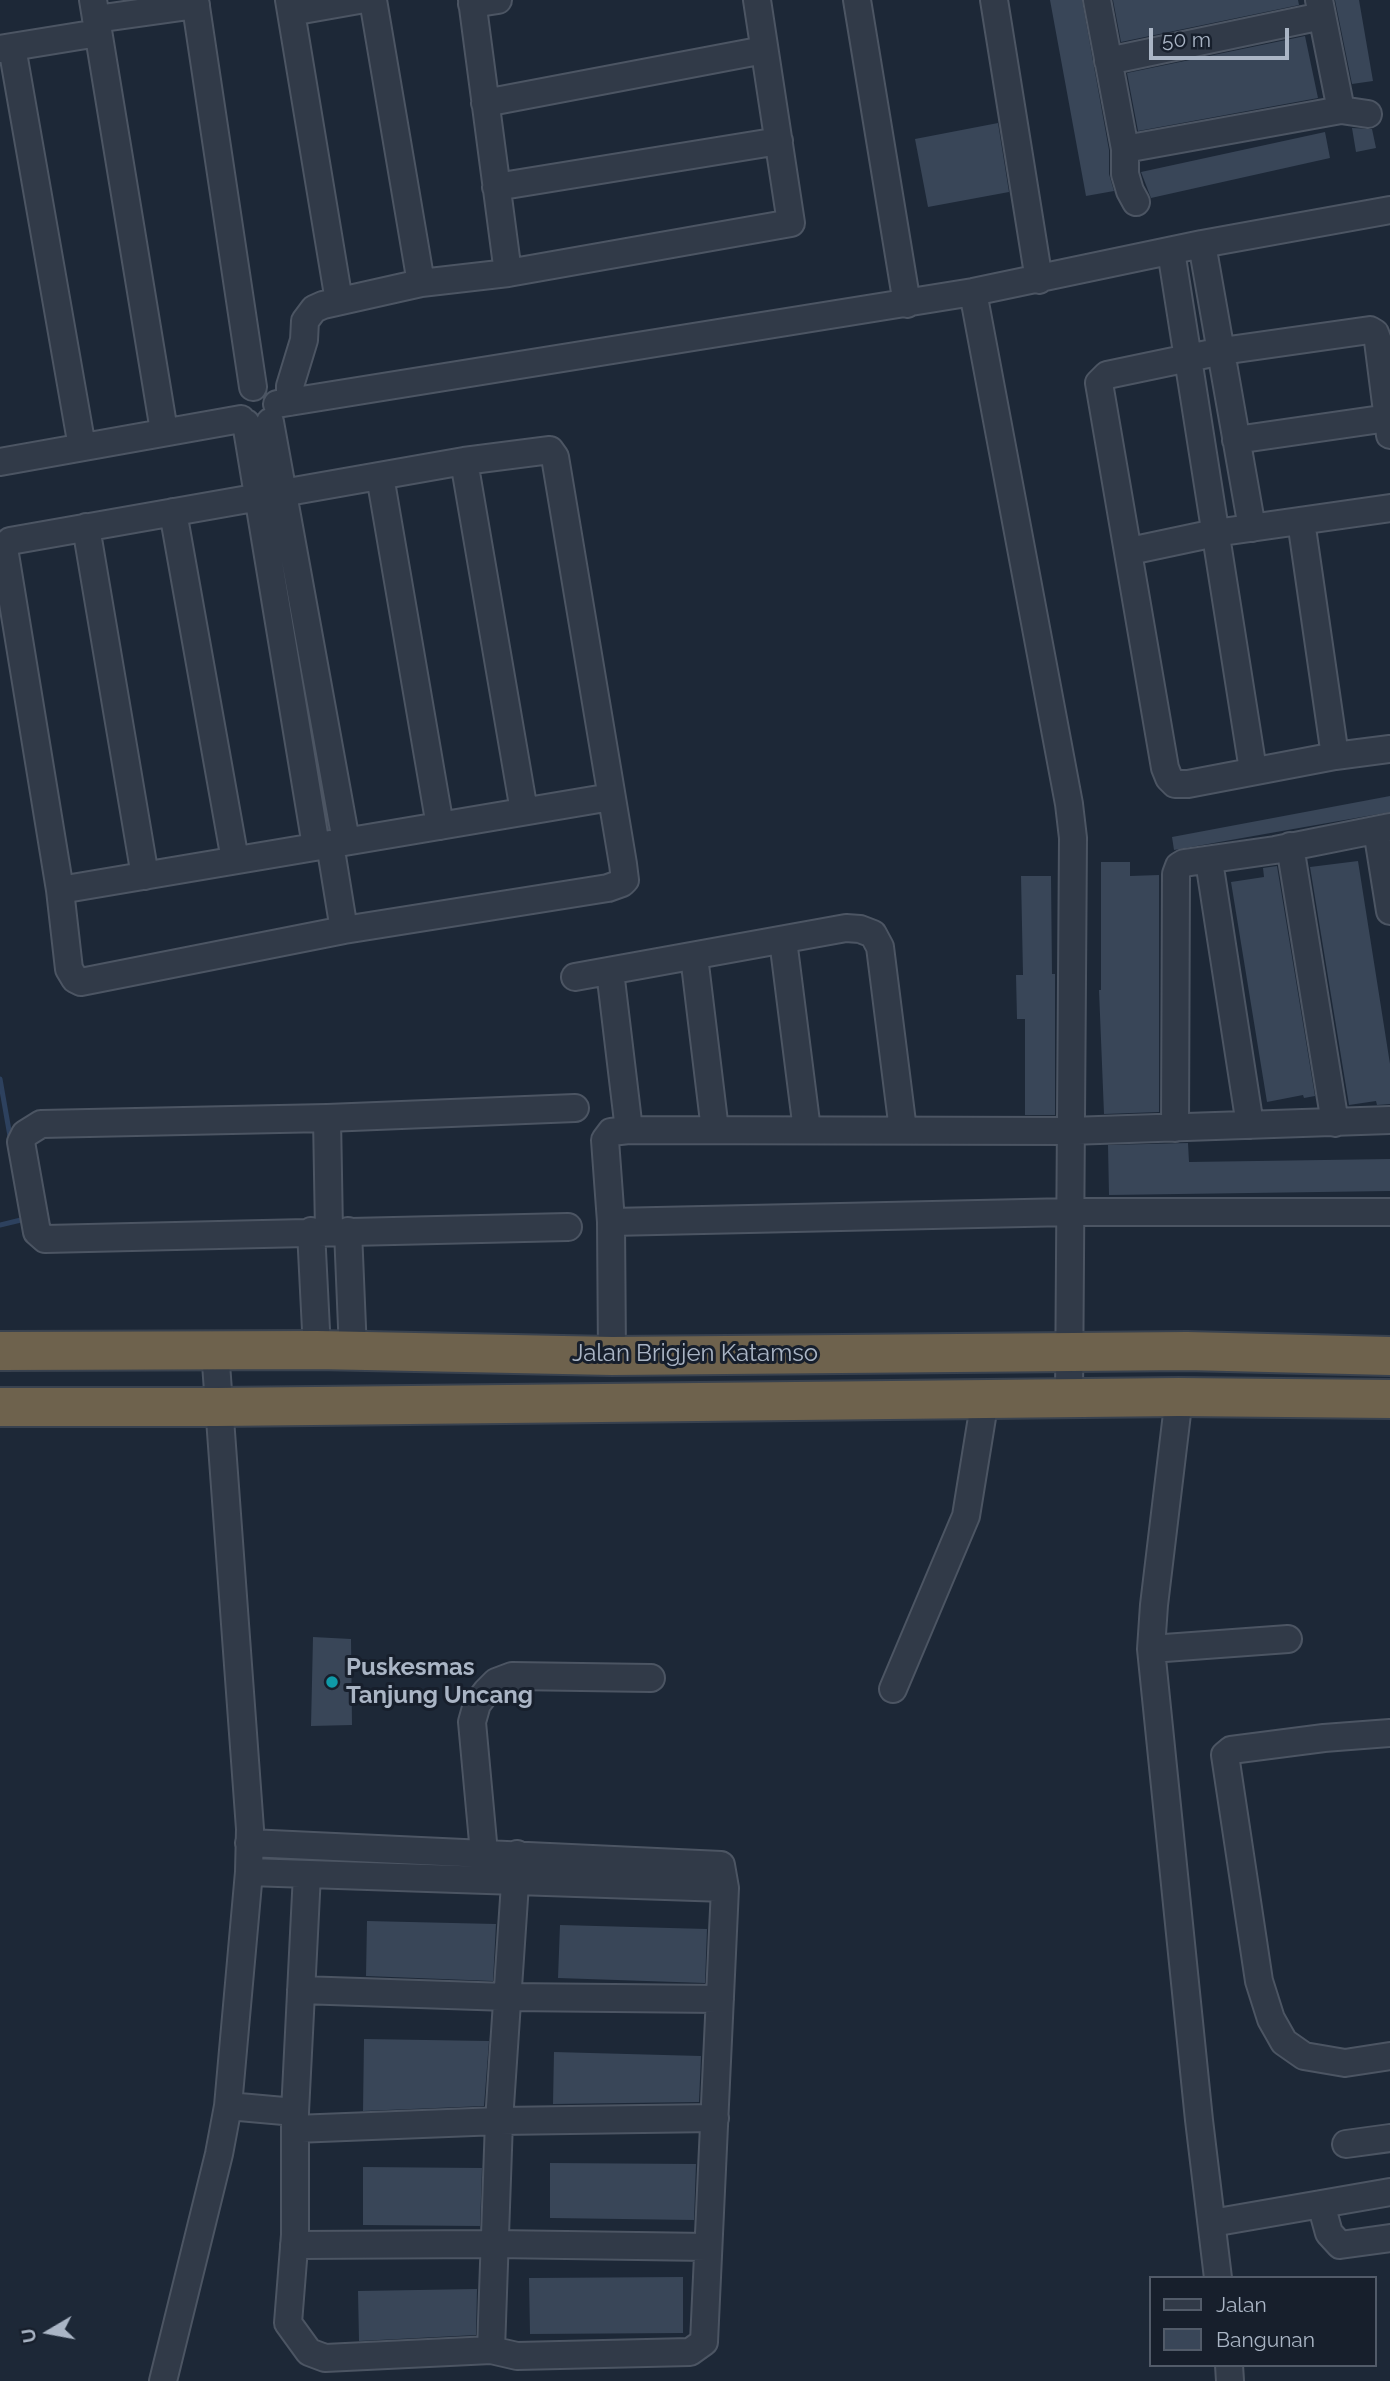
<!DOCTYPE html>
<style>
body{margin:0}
#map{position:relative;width:1390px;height:2381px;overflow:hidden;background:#1d2837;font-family:Raleway,sans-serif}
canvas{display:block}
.legend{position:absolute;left:1149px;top:2276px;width:228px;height:91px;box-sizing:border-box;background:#171f2c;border:2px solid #525b69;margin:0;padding:9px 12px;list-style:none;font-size:21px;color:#aab5c5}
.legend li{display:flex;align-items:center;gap:14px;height:35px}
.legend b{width:35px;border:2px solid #525b69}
.north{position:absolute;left:14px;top:2297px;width:70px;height:70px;-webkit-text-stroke:5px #171f2c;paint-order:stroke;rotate:260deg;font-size:19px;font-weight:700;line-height:28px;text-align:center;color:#aab5c5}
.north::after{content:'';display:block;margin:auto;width:24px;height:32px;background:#aab5c5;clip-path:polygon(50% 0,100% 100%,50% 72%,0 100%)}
.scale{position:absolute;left:1149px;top:28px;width:140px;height:32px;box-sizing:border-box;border:4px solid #aab5c5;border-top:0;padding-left:9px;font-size:21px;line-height:24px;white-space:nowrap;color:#aab5c5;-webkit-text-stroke:5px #171f2c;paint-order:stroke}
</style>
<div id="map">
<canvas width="1390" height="2381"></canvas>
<ul class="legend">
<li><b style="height:9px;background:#313a48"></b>Jalan</li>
<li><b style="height:19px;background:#394658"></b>Bangunan</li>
</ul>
<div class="north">U</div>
<div class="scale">50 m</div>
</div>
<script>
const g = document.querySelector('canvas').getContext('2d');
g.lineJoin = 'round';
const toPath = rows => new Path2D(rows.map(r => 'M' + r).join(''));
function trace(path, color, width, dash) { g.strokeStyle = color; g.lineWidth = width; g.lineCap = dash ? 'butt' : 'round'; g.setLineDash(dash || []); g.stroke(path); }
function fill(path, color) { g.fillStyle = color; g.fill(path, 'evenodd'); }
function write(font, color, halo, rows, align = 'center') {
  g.font = font + ' Raleway,sans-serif'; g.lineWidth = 6; g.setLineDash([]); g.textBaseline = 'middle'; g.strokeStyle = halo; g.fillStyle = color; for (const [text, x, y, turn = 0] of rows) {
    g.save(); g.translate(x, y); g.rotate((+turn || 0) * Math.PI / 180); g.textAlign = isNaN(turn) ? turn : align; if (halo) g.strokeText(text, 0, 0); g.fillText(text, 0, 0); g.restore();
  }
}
const stream = toPath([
 [0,1079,11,1142],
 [0,1225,25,1219,25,1217]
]);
const building = toPath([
 [1050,0,1082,0,1109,150,1109,174,1114,191,1086,196],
 [1113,0,1298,0,1299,5,1121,42],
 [1335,0,1359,0,1373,81,1352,84],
 [1305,36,1318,98,1138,131,1127,73],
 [998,123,1009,192,928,207,915,139],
 [1352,128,1372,129,1376,148,1356,152],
 [1325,132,1330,158,1151,198,1141,172],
 [1390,796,1390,812,1174,850,1172,837],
 [1358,861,1390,1064,1390,1104,1377,1105,1376,1101,1349,1105,1310,867],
 [1101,862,1130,862,1130,876,1159,875,1159,1112,1104,1114,1099,990,1101,990],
 [1277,866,1315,1096,1304,1098,1303,1095,1267,1102,1231,882,1264,877,1263,868],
 [1021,876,1051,876,1052,974,1055,974,1055,1115,1025,1115,1025,1019,1017,1019,1016,975,1023,975],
 [1188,1143,1189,1162,1390,1159,1390,1191,1109,1195,1108,1145],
 [313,1637,351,1639,352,1725,311,1726],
 [367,1921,496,1924,493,1981,366,1976],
 [560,1925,707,1929,705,1983,558,1978],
 [364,2039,489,2041,484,2106,363,2111],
 [554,2052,701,2056,699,2102,553,2104],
 [550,2163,696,2164,694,2220,550,2218],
 [363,2167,482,2168,480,2226,363,2225],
 [683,2277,683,2333,530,2334,529,2278],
 [477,2289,476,2335,359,2341,358,2291]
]);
const minor = toPath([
 [93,0,164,431],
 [195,0,253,387],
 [289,0,339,301],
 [373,0,421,283],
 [472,0,508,273],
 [857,0,907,304],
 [994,0,1039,280],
 [1097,0,1125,149,1125,174,1130,191,1136,202],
 [1319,0,1341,110],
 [472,4,498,0],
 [291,12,359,0],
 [96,19,196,5],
 [12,47,82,447],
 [0,49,98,33],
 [1108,61,1322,16],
 [485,103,764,50],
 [1125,149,1341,110,1368,114],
 [496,187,779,141],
 [1202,244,1252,528],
 [1171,251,1253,770],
 [973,292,1069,804,1073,838,1069,1398],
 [290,402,290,386,304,340,305,321,314,309,323,305,421,283,508,273,791,223,757,0],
 [277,404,973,292,1202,244,1390,210],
 [270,422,346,841],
 [246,423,316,846],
 [1390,435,1378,341,1375,333,1370,330,1222,351,1107,375,1099,383,1165,768,1169,778,1175,784,1188,784,1335,756,1390,749],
 [1236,440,1388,418],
 [550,450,555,457,623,864,625,880,622,883,608,888,344,930,81,982,75,979,69,969,60,890,5,554,5,547,10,541,464,461,550,450],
 [464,461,524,811],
 [0,462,241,419],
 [380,476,440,826],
 [173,512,235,860],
 [1301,521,1335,756],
 [86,527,145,876],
 [1130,551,1215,533,1390,508],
 [1377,830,1390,911],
 [330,844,344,930],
 [1290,846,1335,1123],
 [1209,861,1250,1125],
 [60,890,611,797],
 [783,940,807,1130],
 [694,956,715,1130],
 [610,971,629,1130],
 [575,977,846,928,860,929,873,934,880,947,903,1130],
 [327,1118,329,1231],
 [1175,1128,1176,874,1179,866,1184,863,1275,850,1390,827],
 [611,1222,1070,1212,1390,1212],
 [568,1227,45,1239,37,1232,21,1142,25,1134,41,1124,327,1118,575,1108],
 [311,1231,317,1350],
 [348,1231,353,1351],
 [612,1356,611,1222,605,1140,611,1132,629,1130,1070,1131,1390,1120],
 [1179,1397,1154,1605,1151,1649,1199,2120,1218,2278],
 [1151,1649,1288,1639],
 [893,1689,966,1516,985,1399],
 [1390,1733,1324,1738,1231,1750,1225,1755,1259,1981,1271,2019,1284,2042,1304,2056,1345,2063,1390,2056],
 [249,1843,721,1865,725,1888,704,2342,690,2352,517,2356,491,2350,325,2358,309,2352,288,2323,295,2235,295,2112,307,1874],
 [484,1853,472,1722,477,1704,487,1691,496,1682,512,1676,651,1678],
 [249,1872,725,1888],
 [301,1990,507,1997,720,1999],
 [228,2106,295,2112],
 [295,2129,499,2121,715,2118],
 [1346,2144,1390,2138],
 [1321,2204,1329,2233,1340,2245,1390,2238],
 [1212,2223,1390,2192],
 [294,2245,495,2244,708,2247],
 [491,2350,499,2121,517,1854],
 [1229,2365,1230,2381],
 [163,2381,219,2154,228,2106,249,1872,250,1829,215,1350]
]);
const highway = toPath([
 [0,1351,317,1350,612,1356,1187,1351,1390,1356],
 [0,1407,218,1407,1179,1397,1390,1399]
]);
const markers = [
 [332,1682,7,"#0f9aa8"]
];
const streetNames = [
 ["Jalan Brigjen Katamso",695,1354]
];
const poiNames = [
 ["Puskesmas",346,1668],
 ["Tanjung Uncang",346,1696]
];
trace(stream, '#2d415e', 5);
fill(building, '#394658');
trace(minor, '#4c5563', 30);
trace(highway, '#39424f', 42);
trace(minor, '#313a48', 26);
trace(highway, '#6e624d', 38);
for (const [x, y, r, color] of markers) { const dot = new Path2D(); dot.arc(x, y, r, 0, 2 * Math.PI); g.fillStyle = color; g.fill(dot); trace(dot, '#171f2c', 2.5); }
write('24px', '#aab5c5', '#171f2c', streetNames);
write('bold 24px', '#aab5c5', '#171f2c', poiNames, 'left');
</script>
